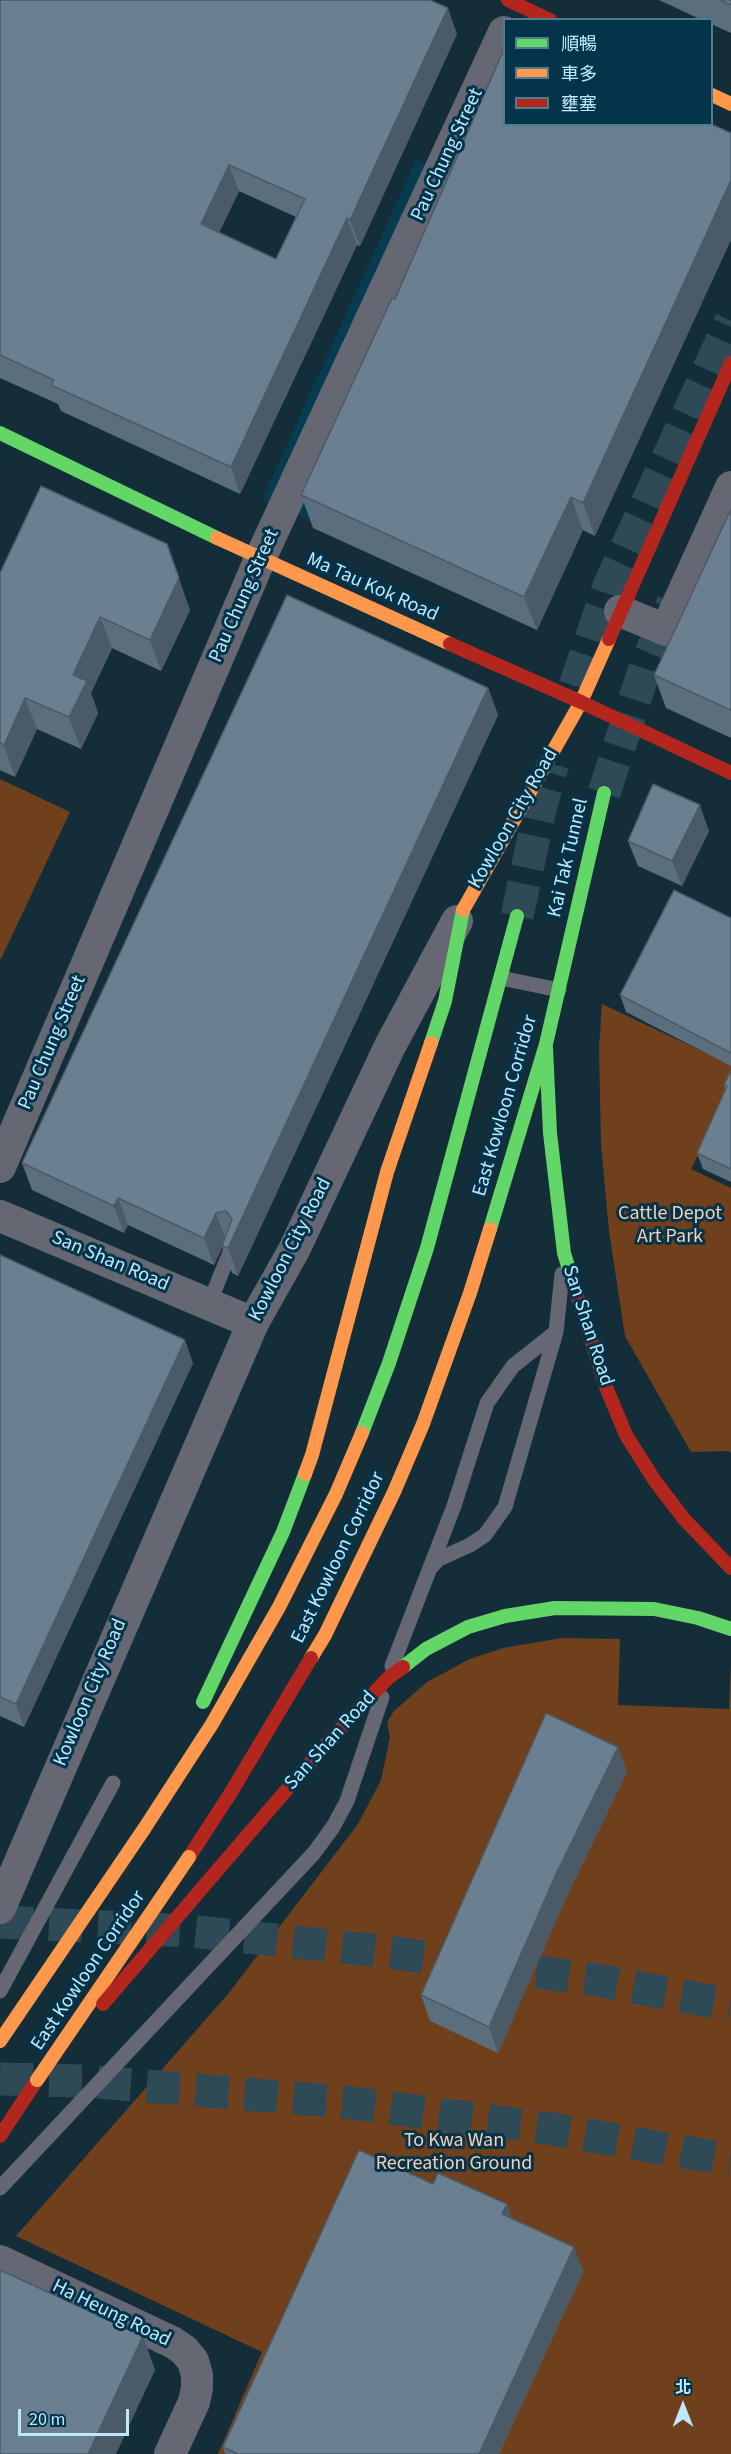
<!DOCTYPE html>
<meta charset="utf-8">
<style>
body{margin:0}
#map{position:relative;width:731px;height:2454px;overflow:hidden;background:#132e39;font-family:"Source Sans 3","Noto Sans TC",sans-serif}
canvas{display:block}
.legend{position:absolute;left:503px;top:18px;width:210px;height:108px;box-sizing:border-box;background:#033449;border:2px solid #4f7c91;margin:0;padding:8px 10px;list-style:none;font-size:18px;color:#c0e8fd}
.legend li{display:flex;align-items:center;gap:12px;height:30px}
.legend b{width:30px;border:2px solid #4f7c91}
.north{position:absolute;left:653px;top:2376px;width:60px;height:60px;-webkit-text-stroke:4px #033449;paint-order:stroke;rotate:0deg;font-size:16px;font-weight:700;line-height:24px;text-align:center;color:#c0e8fd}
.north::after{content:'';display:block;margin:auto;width:21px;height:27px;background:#c0e8fd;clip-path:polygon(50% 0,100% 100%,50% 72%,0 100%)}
.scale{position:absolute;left:18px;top:2409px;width:111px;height:27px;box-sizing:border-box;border:3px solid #c0e8fd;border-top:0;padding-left:8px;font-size:18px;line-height:21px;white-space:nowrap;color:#c0e8fd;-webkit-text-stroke:4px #033449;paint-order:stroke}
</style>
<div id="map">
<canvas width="731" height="2454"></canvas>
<ul class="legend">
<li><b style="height:8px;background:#63d668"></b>順暢</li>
<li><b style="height:8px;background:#ff974d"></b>車多</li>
<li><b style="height:8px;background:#b3261e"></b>壅塞</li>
</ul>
<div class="north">北</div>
<div class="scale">20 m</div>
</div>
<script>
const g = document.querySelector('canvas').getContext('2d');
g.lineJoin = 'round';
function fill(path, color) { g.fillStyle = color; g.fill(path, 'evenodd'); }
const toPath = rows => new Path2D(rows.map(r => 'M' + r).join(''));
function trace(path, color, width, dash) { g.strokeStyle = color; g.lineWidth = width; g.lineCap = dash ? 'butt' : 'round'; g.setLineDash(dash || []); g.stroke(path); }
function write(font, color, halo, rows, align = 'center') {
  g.font = font + ' "Source Sans 3",sans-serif'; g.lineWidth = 6; g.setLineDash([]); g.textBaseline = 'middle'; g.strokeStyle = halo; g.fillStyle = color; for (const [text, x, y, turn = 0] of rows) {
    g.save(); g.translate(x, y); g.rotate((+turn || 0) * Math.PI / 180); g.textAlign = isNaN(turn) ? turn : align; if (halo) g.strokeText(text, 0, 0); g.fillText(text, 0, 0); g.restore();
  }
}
const built = toPath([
 [416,160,461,181,308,519,262,499]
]);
const green = toPath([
 [0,779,70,812,1,959,0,958],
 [602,1004,731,1065,731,1091,691,1169,731,1188,731,1453,728,1451,691,1452,625,1336,609,1231,601,1144,599,1048],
 [562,1638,620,1639,618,1705,729,1709,731,1664,731,2454,218,2454,262,2352,16,2236,228,1994,358,1824,381,1780,390,1737,387,1722,394,1711,427,1682,470,1659,503,1648]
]);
const highwayTunnel = toPath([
 [575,686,609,586,731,321],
 [604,793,647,662,673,603],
 [517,916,541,805,553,764],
 [0,1922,190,1931,380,1951,597,1980,731,2005],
 [0,2079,84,2081,344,2102,546,2128,731,2160]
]);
const lane = toPath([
 [501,978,559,990],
 [209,1304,232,1247],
 [431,1567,439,1559,470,1545,485,1535,505,1507,556,1332,562,1274],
 [392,1666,454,1506,487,1403,513,1366,556,1332],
 [0,1991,113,1783],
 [0,2188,314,1853,333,1827,347,1801,382,1697]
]);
const street = toPath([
 [620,611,666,630,731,487],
 [0,1167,260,559,504,32],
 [0,1216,253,1323],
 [0,1908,253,1323,294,1250,390,1046,457,921],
 [0,2261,172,2342,184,2350,193,2361,197,2375,197,2388,194,2402,170,2454]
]);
const fast = toPath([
 [0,433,217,538],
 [431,1043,445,1001,463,910],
 [546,1048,550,1133,564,1253,572,1279],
 [490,1229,546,1044,604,793],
 [362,1433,389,1363,427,1248,517,916],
 [403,1667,426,1649,468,1627,505,1616,555,1608,654,1609,698,1618,731,1629],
 [203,1702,283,1532,305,1474]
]);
const slow = toPath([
 [712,95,731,104],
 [217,538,450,644],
 [463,910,581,702,609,639],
 [305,1474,312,1455,387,1172,431,1043],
 [311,1658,325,1635,394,1492,423,1424,470,1293,490,1229],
 [144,1829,212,1724,279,1607,336,1494,362,1433]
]);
const jam = toPath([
 [508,0,550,20],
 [609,639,731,363],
 [450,644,581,702,731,773],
 [572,1279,606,1387,626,1435,655,1481,684,1519,731,1568],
 [189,1857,230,1794,311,1658],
 [215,1873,320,1751,388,1678,403,1667],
 [0,2136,37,2080]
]);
const slowBridge = toPath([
 [0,2041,144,1829],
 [37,2080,189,1857]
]);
const jamBridge = toPath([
 [103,2004,215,1873]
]);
const wall = toPath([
 [0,0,457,34,360,246,357,245,240,494,61,411,58,404,0,378],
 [239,191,296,217,276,259,219,232],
 [659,0,731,0,731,33,711,24,711,20,702,20],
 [504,49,595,536,583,530,537,630,313,528,301,495,395,299],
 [731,509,731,738,666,708,654,675],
 [0,573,190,610,161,671,112,648,91,693,98,713,81,749,37,729,15,777,0,770],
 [488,688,498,715,238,1276,232,1273,222,1247,214,1265,128,1225,124,1233,32,1190,22,1163],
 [709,831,682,886,638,866,628,841],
 [731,918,731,1066,626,1012,620,995],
 [731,1070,731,1182,703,1169,697,1153,725,1090,724,1085],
 [0,1255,193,1363,24,1727,0,1716],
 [618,1747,627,1772,565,1900,498,2053,430,2021,421,1995],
 [433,2184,574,2247,583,2272,499,2454,225,2454,223,2447]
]);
const shadedWall = toPath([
 [448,8,457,34,360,246,350,220],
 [229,165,239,191,211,250,201,224],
 [731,180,731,240,595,536,583,503],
 [347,218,357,245,240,494,231,467],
 [571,497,583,530,537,630,524,597],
 [167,544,190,610,161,671,150,640],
 [100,617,112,648,91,693,98,713,81,749,69,717,73,675],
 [488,688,498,715,238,1276,228,1248],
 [25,698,37,729,15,777,4,745],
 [700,805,709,831,682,886,672,861],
 [118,1198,128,1225,124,1233,114,1206],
 [216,1213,226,1240,214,1265,204,1238],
 [185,1340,193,1363,24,1727,16,1704],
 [618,1747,627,1772,565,1900,498,2053,489,2027,556,1874],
 [507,2204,516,2229,502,2214],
 [574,2247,583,2272,499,2454,479,2454],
 [143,2336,155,2370,116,2454,88,2454]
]);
const building = toPath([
 [0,0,430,0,448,8,350,220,347,218,231,467,51,385,54,380,0,355,0,0],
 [229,165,305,199,276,259,201,224,229,165],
 [720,0,731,0,731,5,720,0],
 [504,49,504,124,711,124,731,133,731,180,583,503,571,497,524,597,301,495,392,298,395,299,504,49],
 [41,486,167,544,179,578,150,640,100,617,73,675,87,681,69,717,25,698,4,745,0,743,0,573,41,486],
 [731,509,731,710,654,675,731,509],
 [287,595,488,688,228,1248,222,1246,232,1219,226,1211,216,1213,204,1238,118,1198,114,1206,22,1163,287,595],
 [653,784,700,805,672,861,628,841,653,784],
 [674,890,731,918,731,1053,620,995,674,890],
 [731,1070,731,1169,697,1153,727,1086,724,1085,731,1070],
 [0,1255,185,1340,16,1704,0,1697,0,1255],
 [546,1713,618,1747,556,1874,489,2027,421,1995,546,1713],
 [359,2150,433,2184,438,2173,507,2204,502,2214,574,2247,479,2454,238,2454,223,2447,359,2150],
 [0,2270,143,2336,88,2454,0,2454,0,2270]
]);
const streetNames = [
 ["Pau Chung Street",448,155,-65],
 ["Ma Tau Kok Road",372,588,24],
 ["Pau Chung Street",245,596,-66],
 ["Kowloon City Road",514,819,-60],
 ["Kai Tak Tunnel",569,858,-77],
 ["Pau Chung Street",53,1043,-67],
 ["East Kowloon Corridor",506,1106,-74],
 ["Kowloon City Road",291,1250,-63],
 ["San Shan Road",110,1262,23],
 ["San Shan Road",587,1326,72],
 ["East Kowloon Corridor",339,1558,-64],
 ["Kowloon City Road",91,1693,-67],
 ["San Shan Road",331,1741,-48],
 ["East Kowloon Corridor",89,1971,-56],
 ["Ha Heung Road",111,2314,26]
];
const parkNames = [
 ["Cattle Depot",670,1215],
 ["Art Park",670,1238],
 ["To Kwa Wan",454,2142],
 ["Recreation Ground",454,2165]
];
fill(built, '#073b50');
fill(green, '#70401c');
trace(highwayTunnel, '#2d4a56', 33, [33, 16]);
trace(lane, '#656772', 15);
trace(street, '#656772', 32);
trace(fast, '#63d668', 14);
trace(slow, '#ff974d', 14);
trace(jam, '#b3261e', 14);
trace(slowBridge, '#ff974d', 14);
trace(jamBridge, '#b3261e', 14);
fill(wall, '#5b6e7d');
fill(shadedWall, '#4a5a66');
fill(building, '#6a8091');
trace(building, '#4a5a66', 1.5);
write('20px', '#c0e8fd', '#033449', streetNames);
write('20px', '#fbceb3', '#033449', parkNames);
</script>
